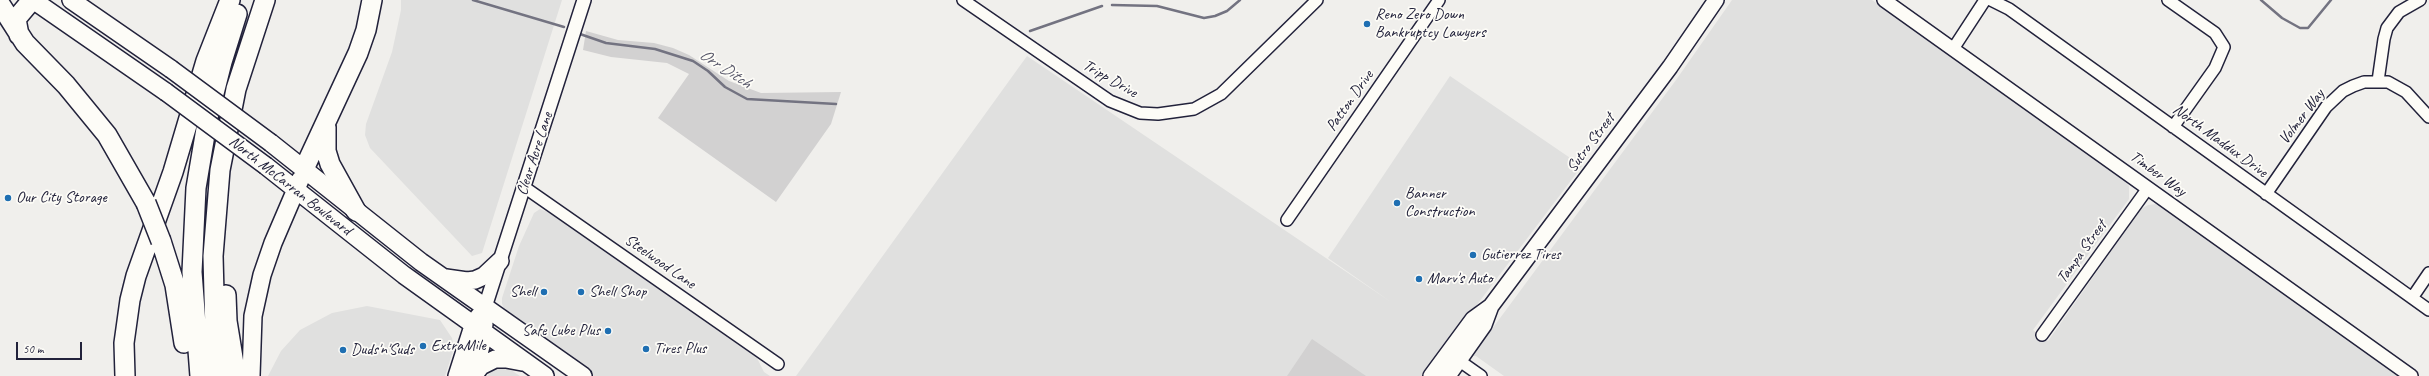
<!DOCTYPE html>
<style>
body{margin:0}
#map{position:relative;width:2429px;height:376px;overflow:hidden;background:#f0efec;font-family:Caveat,sans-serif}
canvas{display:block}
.scale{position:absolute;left:16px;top:342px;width:66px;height:18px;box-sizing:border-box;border:2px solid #22223b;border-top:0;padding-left:5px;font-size:12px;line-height:14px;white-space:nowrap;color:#22223b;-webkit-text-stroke:3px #fdfcf7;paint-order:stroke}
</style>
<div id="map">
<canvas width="2429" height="376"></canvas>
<div class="scale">50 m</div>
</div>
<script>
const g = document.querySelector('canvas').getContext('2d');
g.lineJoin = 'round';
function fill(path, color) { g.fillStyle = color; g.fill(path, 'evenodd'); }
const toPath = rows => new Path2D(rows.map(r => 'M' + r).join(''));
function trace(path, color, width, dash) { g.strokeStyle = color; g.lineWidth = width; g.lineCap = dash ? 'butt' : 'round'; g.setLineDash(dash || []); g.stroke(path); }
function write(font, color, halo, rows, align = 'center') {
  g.font = font + ' Caveat,sans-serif'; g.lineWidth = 3.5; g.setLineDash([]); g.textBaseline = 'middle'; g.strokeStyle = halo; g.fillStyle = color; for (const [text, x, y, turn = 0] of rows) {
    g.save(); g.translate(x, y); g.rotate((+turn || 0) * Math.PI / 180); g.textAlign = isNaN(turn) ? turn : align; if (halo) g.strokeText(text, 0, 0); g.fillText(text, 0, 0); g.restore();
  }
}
const built = toPath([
 [401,0,562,0,482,253,472,256,370,148,365,135,366,124,392,52,401,10],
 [1732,0,1872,0,2124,180,2129,186,2129,199,2033,330,2048,341,2141,209,2148,205,2156,204,2163,206,2401,376,1504,376,1476,356,1472,356,1676,80],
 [1027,56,1391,302,1328,258,1450,76,1582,166,1423,376,796,376],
 [540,209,550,213,757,358,764,372,770,376,594,376,507,315,502,304,502,298,519,246,534,213],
 [367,306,440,320,452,338,454,348,445,376,268,376,281,351,300,330,332,313],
 [500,367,511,370,520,376,487,376,494,369]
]);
const green = toPath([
 [586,31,618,40,654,43,673,48,689,55,729,81,761,93,841,92,831,124,776,202,658,118,689,74,667,63,611,57,583,50],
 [1312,339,1366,376,1287,376]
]);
const stream = toPath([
 [473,0,564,27],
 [2261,0,2282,18,2300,28,2308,28,2331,0],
 [1112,5,1157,6,1204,18,1215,16,1227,11,1240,0],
 [1030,31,1102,6],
 [580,34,606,43,655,49,693,61,708,71,725,87,747,99,836,104]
]);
const minor = toPath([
 [963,0,1110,101,1140,113,1158,114,1194,109,1221,94,1317,0],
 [1991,0,2009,9,2429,310],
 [2168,0,2215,33,2224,47,2215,68,2173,127],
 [1953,49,1985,0],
 [2378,81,2384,39,2387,28,2399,12,2420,0],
 [524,187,778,364],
 [2266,194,2326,107,2343,91,2353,86,2364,82,2388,82,2406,92,2429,117],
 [1287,220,1439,0],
 [2412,298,2429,273],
 [2042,335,2148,188],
 [1454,357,1481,376]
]);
const tertiary = toPath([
 [1884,0,2411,376],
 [485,307,584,0]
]);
const secondary = toPath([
 [1431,376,1473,319,1491,306],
 [1448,376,1484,325,1491,306,1670,67,1716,0]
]);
const primary = toPath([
 [33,0,166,92],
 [71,0,171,69],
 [271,143,421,262,583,376],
 [266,166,404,275,545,376],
 [446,278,467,281,475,280,484,276,500,261],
 [251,376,253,316,262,275,273,243,300,180],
 [457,376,473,326,479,316],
 [473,376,481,346,484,324],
 [473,376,481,366,495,359,506,359,522,362]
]);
const motorway = toPath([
 [0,4,25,43,66,85,107,135,146,203],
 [19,35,16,19,32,0],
 [326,127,326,151,330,164,356,211],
 [304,169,358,53,366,30,372,0],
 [161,241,175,285,184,343],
 [226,295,227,321,236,376],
 [125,376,124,343,130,300,136,276,173,172,206,61,230,0],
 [200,376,192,272,196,188,208,117,222,62,237,14],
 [219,376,215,332,213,256,220,170,236,89,265,0]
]);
const primaryBridge = toPath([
 [171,69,271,143],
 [166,92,266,166]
]);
const motorwayBridge = toPath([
 [146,203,161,241]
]);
const markers = [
 [1367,24,4,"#1f6fb2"],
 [8,198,4,"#1f6fb2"],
 [1397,203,4,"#1f6fb2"],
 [1473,255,4,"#1f6fb2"],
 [1419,279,4,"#1f6fb2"],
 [544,292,4,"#1f6fb2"],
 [581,292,4,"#1f6fb2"],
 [608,331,4,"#1f6fb2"],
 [423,346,4,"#1f6fb2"],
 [646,349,4,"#1f6fb2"],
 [343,350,4,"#1f6fb2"]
];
const poiNames = [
 ["Reno Zero Down",1375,15],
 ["Bankruptcy Lawyers",1375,33],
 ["Banner",1405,194],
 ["Construction",1405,212],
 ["Our City Storage",16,198],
 ["Gutierrez Tires",1481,255],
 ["Marv's Auto",1427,279],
 ["Shell",536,292,"right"],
 ["Shell Shop",589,292],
 ["Safe Lube Plus",600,331,"right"],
 ["ExtraMile",431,346],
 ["Tires Plus",654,349],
 ["Duds'n'Suds",351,350]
];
const streetNames = [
 ["Tripp Drive",1110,79,30],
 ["Patton Drive",1350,101,-55],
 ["Volmer Way",2302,117,-53],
 ["North Maddux Drive",2220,141,36],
 ["Sutro Street",1591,143,-53],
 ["Clear Acre Lane",535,154,-72],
 ["Timber Way",2158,174,36],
 ["North McCarran Boulevard",290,186,38],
 ["Tampa Street",2082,252,-54],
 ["Steelwood Lane",660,262,35]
];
const waterNames = [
 ["Orr Ditch",725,69,33]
];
fill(built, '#e0e0df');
fill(green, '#d2d1d1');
trace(stream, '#737381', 2.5);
trace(minor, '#22223b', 14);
trace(tertiary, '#22223b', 16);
trace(secondary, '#22223b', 18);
trace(primary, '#22223b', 20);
trace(motorway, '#22223b', 22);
trace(minor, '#fdfcf7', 11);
trace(tertiary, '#fdfcf7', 13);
trace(secondary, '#fdfcf7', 15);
trace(primary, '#fdfcf7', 17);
trace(motorway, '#fdfcf7', 19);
trace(primaryBridge, '#22223b', 20, []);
trace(motorwayBridge, '#22223b', 22, []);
trace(primaryBridge, '#fdfcf7', 17);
trace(motorwayBridge, '#fdfcf7', 19);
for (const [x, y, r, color] of markers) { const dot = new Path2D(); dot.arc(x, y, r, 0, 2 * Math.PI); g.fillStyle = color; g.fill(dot); trace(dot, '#fdfcf7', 1.5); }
write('16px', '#22223b', '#fdfcf7', poiNames, 'left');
write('16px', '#22223b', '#fdfcf7', streetNames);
write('italic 17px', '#58586a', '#fdfcf7', waterNames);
</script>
